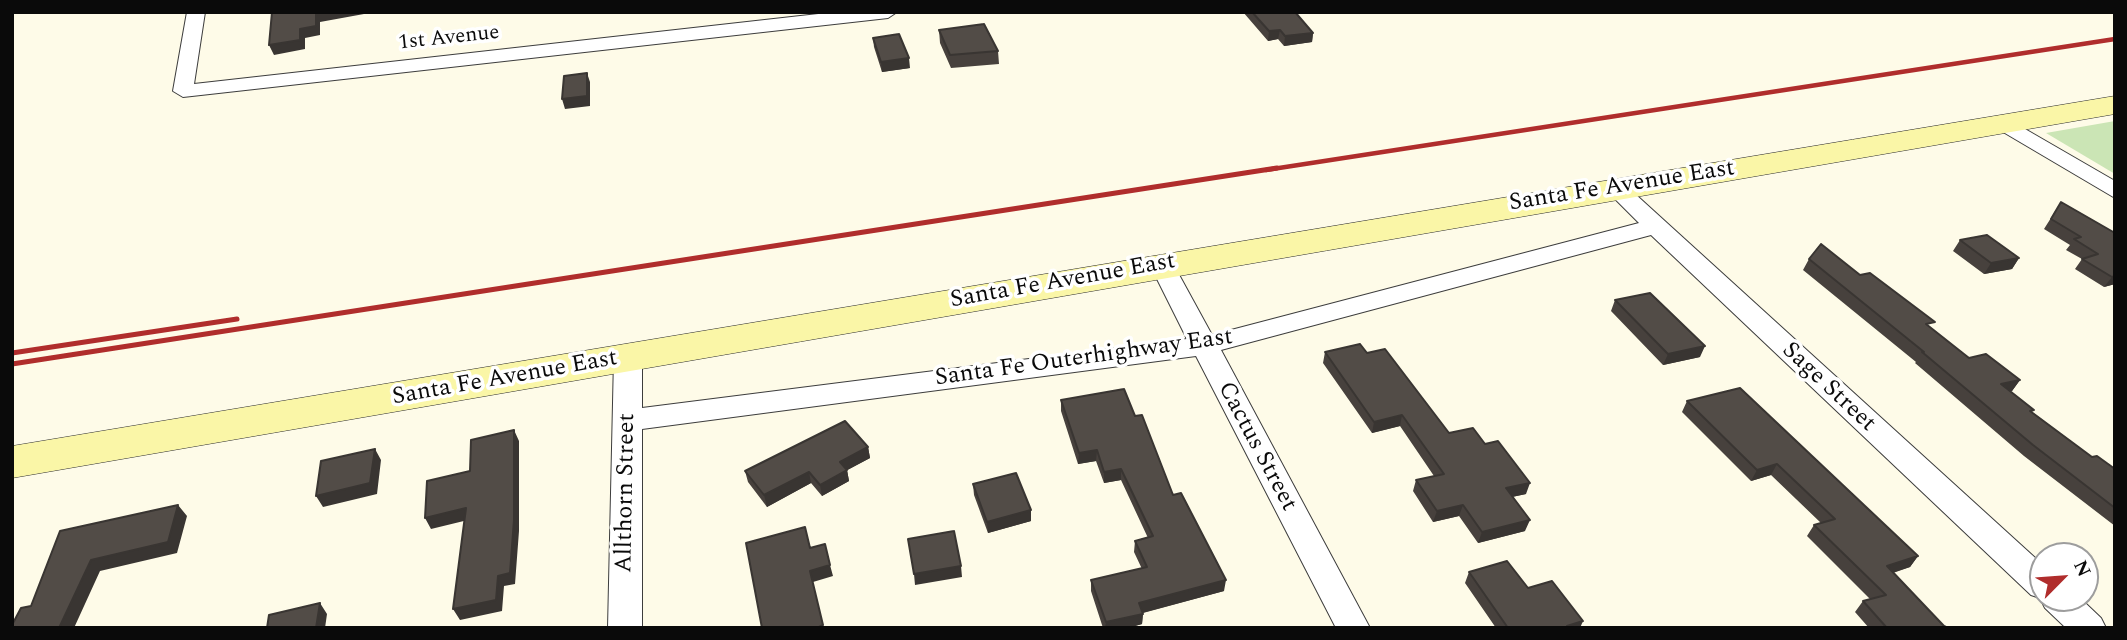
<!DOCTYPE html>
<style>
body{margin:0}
#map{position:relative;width:2127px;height:640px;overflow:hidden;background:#fefbe8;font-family:Spectral,serif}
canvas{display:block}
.frame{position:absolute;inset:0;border:14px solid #0a0a0a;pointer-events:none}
.north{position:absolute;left:2029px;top:542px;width:70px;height:70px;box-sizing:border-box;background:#fff;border:2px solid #9d9d9d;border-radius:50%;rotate:65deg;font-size:19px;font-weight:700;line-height:28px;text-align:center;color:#0a0a0a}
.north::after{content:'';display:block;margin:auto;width:24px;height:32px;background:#b02d2c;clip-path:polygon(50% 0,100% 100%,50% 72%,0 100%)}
</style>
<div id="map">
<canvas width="2127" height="640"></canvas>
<div class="frame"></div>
<div class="north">N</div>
</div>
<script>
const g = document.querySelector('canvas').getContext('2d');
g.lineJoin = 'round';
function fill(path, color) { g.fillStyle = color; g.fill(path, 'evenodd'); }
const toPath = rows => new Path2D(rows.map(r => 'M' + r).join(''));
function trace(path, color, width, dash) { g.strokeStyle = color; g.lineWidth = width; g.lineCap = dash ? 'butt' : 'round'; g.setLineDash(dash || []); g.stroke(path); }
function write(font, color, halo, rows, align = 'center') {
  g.font = font + ' Spectral,serif'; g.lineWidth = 7; g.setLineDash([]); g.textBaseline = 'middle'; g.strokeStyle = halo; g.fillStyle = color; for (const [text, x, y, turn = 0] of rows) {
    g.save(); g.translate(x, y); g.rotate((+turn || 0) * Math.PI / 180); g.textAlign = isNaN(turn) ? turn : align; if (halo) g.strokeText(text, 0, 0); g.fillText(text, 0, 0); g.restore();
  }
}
const green = toPath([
 [2115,121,2115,174,2046,133]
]);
const street = toPath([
 [187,12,205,12,194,84,836,12,897,12,888,18,183,97,173,91,187,12],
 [2006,118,2115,181,2115,198,1998,129,1995,124,1998,119,2006,118],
 [1615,181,1623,183,2043,565,2043,598,2080,598,2101,618,2106,628,2066,628,2045,608,2040,598,2031,595,1651,235,1221,350,1370,628,1336,628,1196,356,642,429,642,628,608,628,614,358,618,351,628,349,638,351,642,358,642,408,1187,339,1150,265,1153,260,1171,260,1212,335,1639,223,1604,188,1615,181]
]);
const secondary = toPath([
 [2115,96,2115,114,12,478,12,446,2115,96]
]);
const railFar1 = toPath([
 [1266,170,2115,39]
]);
const rail = toPath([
 [12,353,237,319],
 [12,364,1277,168]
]);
const wall = toPath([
 [1243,12,1295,12,1313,33,1312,42,1284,46,1278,39,1268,41],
 [939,30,998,51,999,64,951,68,940,43],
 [873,38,910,68,882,72,874,47],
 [2061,202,2115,233,2115,284,2104,287,2075,269,2082,259,2066,250,2070,245,2044,229],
 [1960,240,2019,258,2012,269,1984,274,1953,251],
 [1809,259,1931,328,1969,358,2020,380,2012,391,2010,391,2032,412,2092,457,2115,469,2115,526,2024,456,1915,363,1916,362,1803,270],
 [1615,300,1700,357,1663,365,1611,311],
 [1325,352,1367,353,1449,433,1526,494,1512,497,1525,531,1478,543,1459,516,1433,522,1413,491,1416,480,1434,476,1400,426,1372,433,1323,363],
 [1061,400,1135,416,1173,495,1224,591,1143,613,1142,624,1128,628,1103,628,1091,591,1091,580,1142,569,1134,552,1135,541,1148,538,1121,480,1104,483,1096,461,1078,464,1061,411],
 [1687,401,1918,556,1910,567,1893,573,1944,626,1948,628,1869,628,1855,612,1863,601,1870,599,1807,536,1814,525,1821,523,1771,475,1751,481,1682,412],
 [868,447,870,458,847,470,849,481,822,496,811,483,767,507,748,482,745,471],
 [973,484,1031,510,1031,521,988,533,974,495],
 [1469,572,1580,628,1496,628,1465,583]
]);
const shadedWall = toPath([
 [318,12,364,12,364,14,320,22,320,35,305,38,305,49,274,55,269,45,300,29,316,13],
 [1280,30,1278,39,1268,41,1269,31],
 [1313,33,1312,42,1284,46,1285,36],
 [909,58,910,68,882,72,881,62],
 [587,73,590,82,590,106,565,109,562,99],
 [2019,258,2012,269,1984,274,1991,263],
 [2115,276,2115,284,2104,287,2112,277],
 [1705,346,1700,357,1663,365,1668,354],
 [2020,380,2012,391,1993,395,2001,384],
 [1402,415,1400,426,1372,433,1374,422],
 [514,430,519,441,519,531,515,584,504,586,502,611,460,620,453,609,498,576],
 [868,447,870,458,842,473,840,462],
 [375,449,381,460,377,494,323,507,316,496],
 [1097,450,1096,461,1078,464,1079,453],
 [1777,464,1771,475,1751,481,1757,470],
 [1121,469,1121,480,1104,483,1104,472],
 [847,470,849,481,822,496,820,485],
 [809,472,811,483,767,507,764,495],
 [1530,483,1526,494,1502,499,1506,488],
 [178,505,187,516,177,553,100,571,74,628,59,628,91,560],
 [1463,505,1459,516,1433,522,1437,511],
 [466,508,472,519,431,529,425,518],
 [1031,510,1031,521,988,533,987,522],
 [1530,520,1525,531,1478,543,1482,532],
 [1918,556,1910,567,1879,577,1887,566],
 [830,565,833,576,813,582,810,571],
 [961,566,962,577,915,585,914,574],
 [1226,580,1224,591,1138,614,1139,603],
 [320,603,327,614,325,628,316,628],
 [1143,614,1142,624,1128,628,1105,628,1106,622],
 [1583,621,1580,628,1567,628,1567,626]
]);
const building = toPath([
 [272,12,318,12,316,13,316,26,300,29,300,40,269,45,272,12],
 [1252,12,1295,12,1313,33,1285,36,1280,30,1269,31,1252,12],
 [984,24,998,51,950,55,939,30,984,24],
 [899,34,909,58,881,62,873,38,899,34],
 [587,73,587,96,562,99,564,76,587,73],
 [2061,202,2115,233,2115,276,2112,277,2082,259,2098,254,2074,239,2081,237,2051,219,2061,202],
 [1987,235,2019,258,1991,263,1960,240,1987,235],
 [1821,244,1860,275,1870,273,1935,322,1926,324,1969,358,1986,354,2020,380,2001,384,2034,410,2030,411,2092,457,2097,456,2115,469,2115,508,2033,445,1922,352,1924,352,1809,259,1821,244],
 [1650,293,1705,346,1668,354,1615,300,1650,293],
 [1360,344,1367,353,1385,349,1449,433,1473,428,1485,444,1498,441,1530,483,1506,488,1530,520,1482,532,1463,505,1437,511,1416,480,1444,474,1402,415,1374,422,1325,352,1360,344],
 [1740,388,1918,556,1887,566,1944,626,1948,628,1887,628,1863,601,1886,595,1814,525,1835,519,1777,464,1757,470,1687,401,1740,388],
 [1124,389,1135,416,1142,415,1173,495,1181,493,1226,580,1139,603,1143,614,1106,622,1091,580,1147,567,1135,541,1153,536,1121,469,1104,472,1097,450,1079,453,1061,400,1124,389],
 [845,421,868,447,840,462,847,470,820,485,809,472,764,495,745,471,845,421],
 [514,430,514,520,510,573,498,576,496,600,453,609,466,508,425,518,427,481,470,471,471,440,514,430],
 [375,449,370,483,316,496,321,461,375,449],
 [1016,473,1031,510,987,522,973,484,1016,473],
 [178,505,168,542,91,560,59,628,12,628,12,625,21,608,31,606,60,531,178,505],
 [805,527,810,548,825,544,830,565,810,571,823,625,817,628,762,628,746,543,805,527],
 [954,531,961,566,914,574,908,539,954,531],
 [1507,561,1528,588,1552,581,1583,621,1567,626,1569,628,1508,628,1469,572,1507,561],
 [320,603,316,628,267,628,269,615,320,603]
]);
const farStreetnames = [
 ["1st Avenue",449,39,-6]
];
const streetNames = [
 ["Santa Fe Avenue East",1622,187,-9],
 ["Santa Fe Avenue East",1063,282,-10],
 ["Santa Fe Outerhighway East",1084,359,-8],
 ["Santa Fe Avenue East",505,379,-10],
 ["Sage Street",1828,388,43],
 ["Cactus Street",1256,447,62],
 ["Allthorn Street",627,493,-89]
];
fill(green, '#cbe5b5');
trace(street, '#3d3d3d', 2);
trace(secondary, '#2c2c2c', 1);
fill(street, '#fff');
fill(secondary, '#faf6a7');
trace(railFar1, '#b02d2c', 4.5);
trace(rail, '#b02d2c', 5);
fill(wall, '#47413d');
fill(shadedWall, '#393532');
fill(building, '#524c47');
trace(building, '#393532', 2);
write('21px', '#0a0a0a', '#fff', farStreetnames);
write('24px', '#0a0a0a', '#fff', streetNames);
</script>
